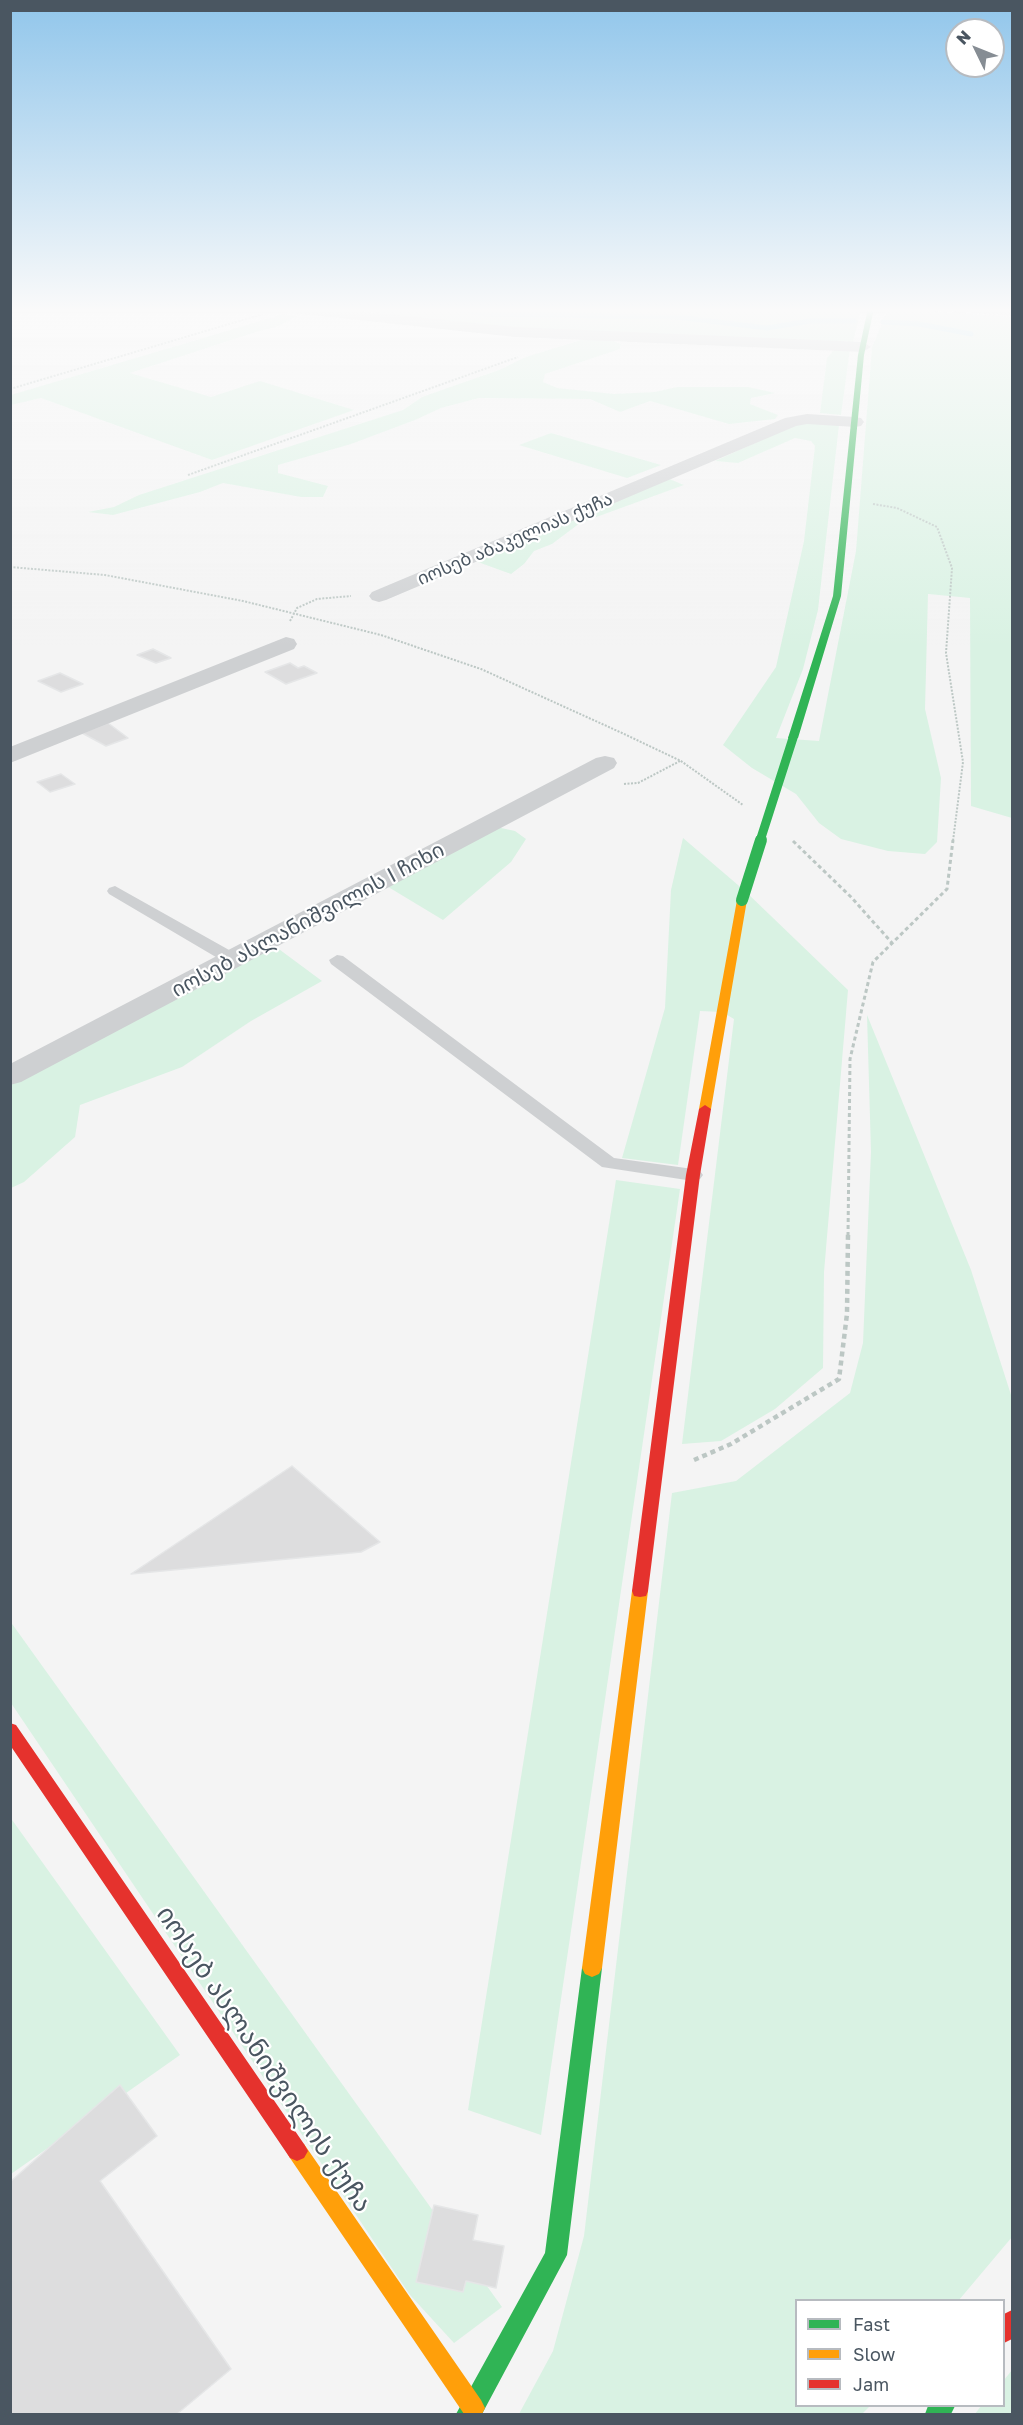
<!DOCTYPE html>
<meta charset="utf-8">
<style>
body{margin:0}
#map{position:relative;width:1023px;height:2425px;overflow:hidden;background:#f4f4f4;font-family:"Golos Text",sans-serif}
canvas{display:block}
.frame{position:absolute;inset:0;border:12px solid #4a5661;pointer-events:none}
.legend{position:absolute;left:795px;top:2299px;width:210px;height:108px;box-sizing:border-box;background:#fff;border:2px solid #b7bbc0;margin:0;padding:8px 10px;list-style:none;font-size:18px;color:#4a5661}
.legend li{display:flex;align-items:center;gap:12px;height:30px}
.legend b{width:30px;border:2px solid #b7bbc0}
.north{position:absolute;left:945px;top:18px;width:60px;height:60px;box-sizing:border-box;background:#fff;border:2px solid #b7bbc0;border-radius:50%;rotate:313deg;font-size:16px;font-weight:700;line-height:24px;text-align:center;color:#4a5661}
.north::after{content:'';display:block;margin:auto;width:21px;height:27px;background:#868d94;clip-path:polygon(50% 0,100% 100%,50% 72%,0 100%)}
</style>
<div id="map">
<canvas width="1023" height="2425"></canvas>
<div class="frame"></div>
<ul class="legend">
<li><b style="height:8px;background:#30b455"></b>Fast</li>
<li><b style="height:8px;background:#ff9f0a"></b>Slow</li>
<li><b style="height:8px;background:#e5322d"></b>Jam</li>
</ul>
<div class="north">N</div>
</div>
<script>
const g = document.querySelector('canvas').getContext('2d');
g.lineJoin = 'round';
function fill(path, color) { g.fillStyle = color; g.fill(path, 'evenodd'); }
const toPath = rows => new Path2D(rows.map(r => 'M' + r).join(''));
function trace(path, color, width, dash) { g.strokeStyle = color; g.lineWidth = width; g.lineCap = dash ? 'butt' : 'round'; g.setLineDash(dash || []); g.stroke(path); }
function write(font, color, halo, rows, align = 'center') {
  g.font = font + ' "Golos Text","Noto Sans Georgian",sans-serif'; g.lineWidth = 4.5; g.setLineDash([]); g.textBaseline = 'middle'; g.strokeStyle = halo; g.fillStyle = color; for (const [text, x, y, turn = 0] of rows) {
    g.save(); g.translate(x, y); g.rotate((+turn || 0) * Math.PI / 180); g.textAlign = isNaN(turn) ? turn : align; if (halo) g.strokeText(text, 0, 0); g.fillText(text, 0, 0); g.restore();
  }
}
const green = toPath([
 [362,308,849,308,861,309,853,342,518,329,391,315],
 [901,309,1012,317,1012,818,971,806,970,598,928,594,925,709,941,778,937,842,925,854,888,851,841,839,819,823,796,794,752,768,723,745,776,667,804,541,815,446,811,441,795,438,738,463,715,461,799,423,839,425,818,610,803,669,776,738,819,741,856,551,872,347,887,312],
 [284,314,297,316,276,327,259,331,130,373,211,397,260,381,354,410,212,460,41,398,11,405,11,395],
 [584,339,611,340,621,344,620,349,545,374,543,382,557,388,614,394,655,392,677,387,748,387,775,393,751,398,750,404,778,415,775,419,729,424,650,401,620,412,590,399,479,398,441,408,415,420,351,444,278,465,278,473,328,486,323,497,301,497,223,483,200,492,113,515,88,512,114,507,139,495,403,410,422,397,499,370,526,357],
 [850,349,841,415,820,413,827,358,834,350],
 [551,433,661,465,627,478,519,445],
 [667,478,684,485,580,523,552,544,534,551,524,564,511,574,475,561],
 [487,825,515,831,526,839,511,862,443,920,380,882],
 [683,838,745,891,848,990,824,1272,823,1368,775,1409,721,1441,682,1444,734,1019,722,1012,700,1011,678,1165,622,1158,665,1008,671,890],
 [268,941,322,981,251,1021,182,1067,80,1105,75,1137,24,1182,11,1188,11,1076],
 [867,1015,971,1270,1012,1398,1012,2237,959,2300,796,2300,796,2406,870,2406,862,2414,519,2414,553,2351,584,2236,672,1493,736,1481,850,1393,863,1343,871,1152],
 [616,1180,680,1189,541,2135,468,2110],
 [10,1621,502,2307,454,2343,410,2295,11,1703],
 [10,1817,180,2055,11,2174,10,2174],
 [1012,2370,1012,2414,975,2414,981,2406,1004,2406,1004,2380]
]);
const stream = toPath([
 [452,308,485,314,677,317,767,328,810,321,854,321],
 [883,322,919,324,971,334]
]);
const building = toPath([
 [153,649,171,658,156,663,137,655,153,649],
 [290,663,298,668,304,666,317,673,286,684,265,672,290,663],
 [60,673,83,684,61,692,38,681,60,673],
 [108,723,128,738,106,746,82,733,108,723],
 [61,774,75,784,50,792,37,782,61,774],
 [292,1466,380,1542,361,1552,131,1574,292,1466],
 [120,2085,157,2136,100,2181,231,2369,177,2414,10,2414,10,2182,120,2085],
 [434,2205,478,2215,473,2240,504,2246,496,2288,466,2281,463,2292,416,2282,434,2205]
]);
const pathFar2 = toPath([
 [10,389,263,314],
 [188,475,518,357],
 [873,504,897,508,937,527,952,568,946,653,963,762,953,841],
 [10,567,105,575,243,601,381,635,481,669,622,733,681,761,743,805],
 [290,621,297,608,317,599,351,596],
 [624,784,638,783,680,761]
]);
const pathFar1 = toPath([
 [793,841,852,898,892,943],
 [848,1236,850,1059,873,962,947,889,953,840]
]);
const path = toPath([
 [694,1460,731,1444,839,1379,847,1314,848,1234]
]);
const lane = toPath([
 [946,308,1012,310,1012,316,950,311,946,308],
 [115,886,238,955,240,959,238,963,226,963,109,894,107,891,109,888,115,886],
 [337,955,343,956,614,1158,693,1169,700,1171,703,1175,700,1179,693,1181,602,1167,331,964,329,960,337,955]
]);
const street = toPath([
 [278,308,328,308,515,327,863,342,871,347,863,352,515,337,285,312,278,308],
 [807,414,855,417,861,418,864,422,861,426,855,427,807,424,796,426,386,600,379,602,372,600,369,596,372,592,785,418,807,414],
 [286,637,294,639,297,644,294,649,10,763,10,747,286,637],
 [605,756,614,758,617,763,614,768,21,1082,10,1085,10,1064,596,758,605,756]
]);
const fast = toPath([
 [868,308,874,308,864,355,841,596,798,738,793,741,788,738,833,596,858,355,868,308],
 [592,1959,599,1962,602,1968,567,2255,482,2414,456,2414,545,2253,582,1968,585,1962,592,1959],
 [928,2406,955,2406,951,2414,925,2414,928,2406]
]);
const slow = toPath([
 [742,897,747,900,711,1109,705,1113,699,1109,737,900,742,897],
 [640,1585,646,1586,648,1591,602,1968,599,1974,592,1977,585,1974,582,1968,632,1591,634,1586,640,1585],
 [297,2141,304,2144,481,2400,485,2408,482,2414,464,2414,290,2158,286,2151,290,2144,297,2141]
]);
const jam = toPath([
 [705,1105,711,1109,700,1175,648,1591,646,1596,640,1597,634,1596,632,1591,686,1175,699,1109,705,1105],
 [10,1723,16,1725,304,2144,308,2151,304,2158,297,2161,290,2158,10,1745,10,1723],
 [1012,2310,1012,2339,1004,2343,1004,2314,1012,2310]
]);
const fastBridgeFar1 = toPath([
 [760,841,793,738]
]);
const fastBridge = toPath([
 [742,900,761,840]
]);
const farStreetnames = [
 ["იოსებ აბაკელიას ქუჩა",515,539,-23]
];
const streetNames = [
 ["იოსებ ასლანიშვილის I ჩიხი",308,920,-28]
];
const nearStreetnames = [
 ["იოსებ ასლანიშვილის ქუჩა",264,2059,56]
];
fill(green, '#d9f2e3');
trace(stream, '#aee2f0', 5);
fill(building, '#ddddde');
trace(building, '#e5e6e7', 1.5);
trace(pathFar2, '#bcc7c4', 2, [2, 1.5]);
trace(pathFar1, '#bcc7c4', 3, [4, 3]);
trace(path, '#bcc7c4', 4.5, [5, 4]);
fill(lane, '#ced0d2');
fill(street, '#ced0d2');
fill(fast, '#30b455');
fill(slow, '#ff9f0a');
fill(jam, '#e5322d');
trace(fastBridgeFar1, '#30b455', 9);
trace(fastBridge, '#30b455', 12);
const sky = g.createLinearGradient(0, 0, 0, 647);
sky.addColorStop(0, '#91c6eb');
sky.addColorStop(0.48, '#fafafa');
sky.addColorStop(1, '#fafafa00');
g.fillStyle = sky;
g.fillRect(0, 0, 1023, 647);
write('18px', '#4a5661', '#fff', farStreetnames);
write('21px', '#4a5661', '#fff', streetNames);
write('26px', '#4a5661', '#fff', nearStreetnames);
</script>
